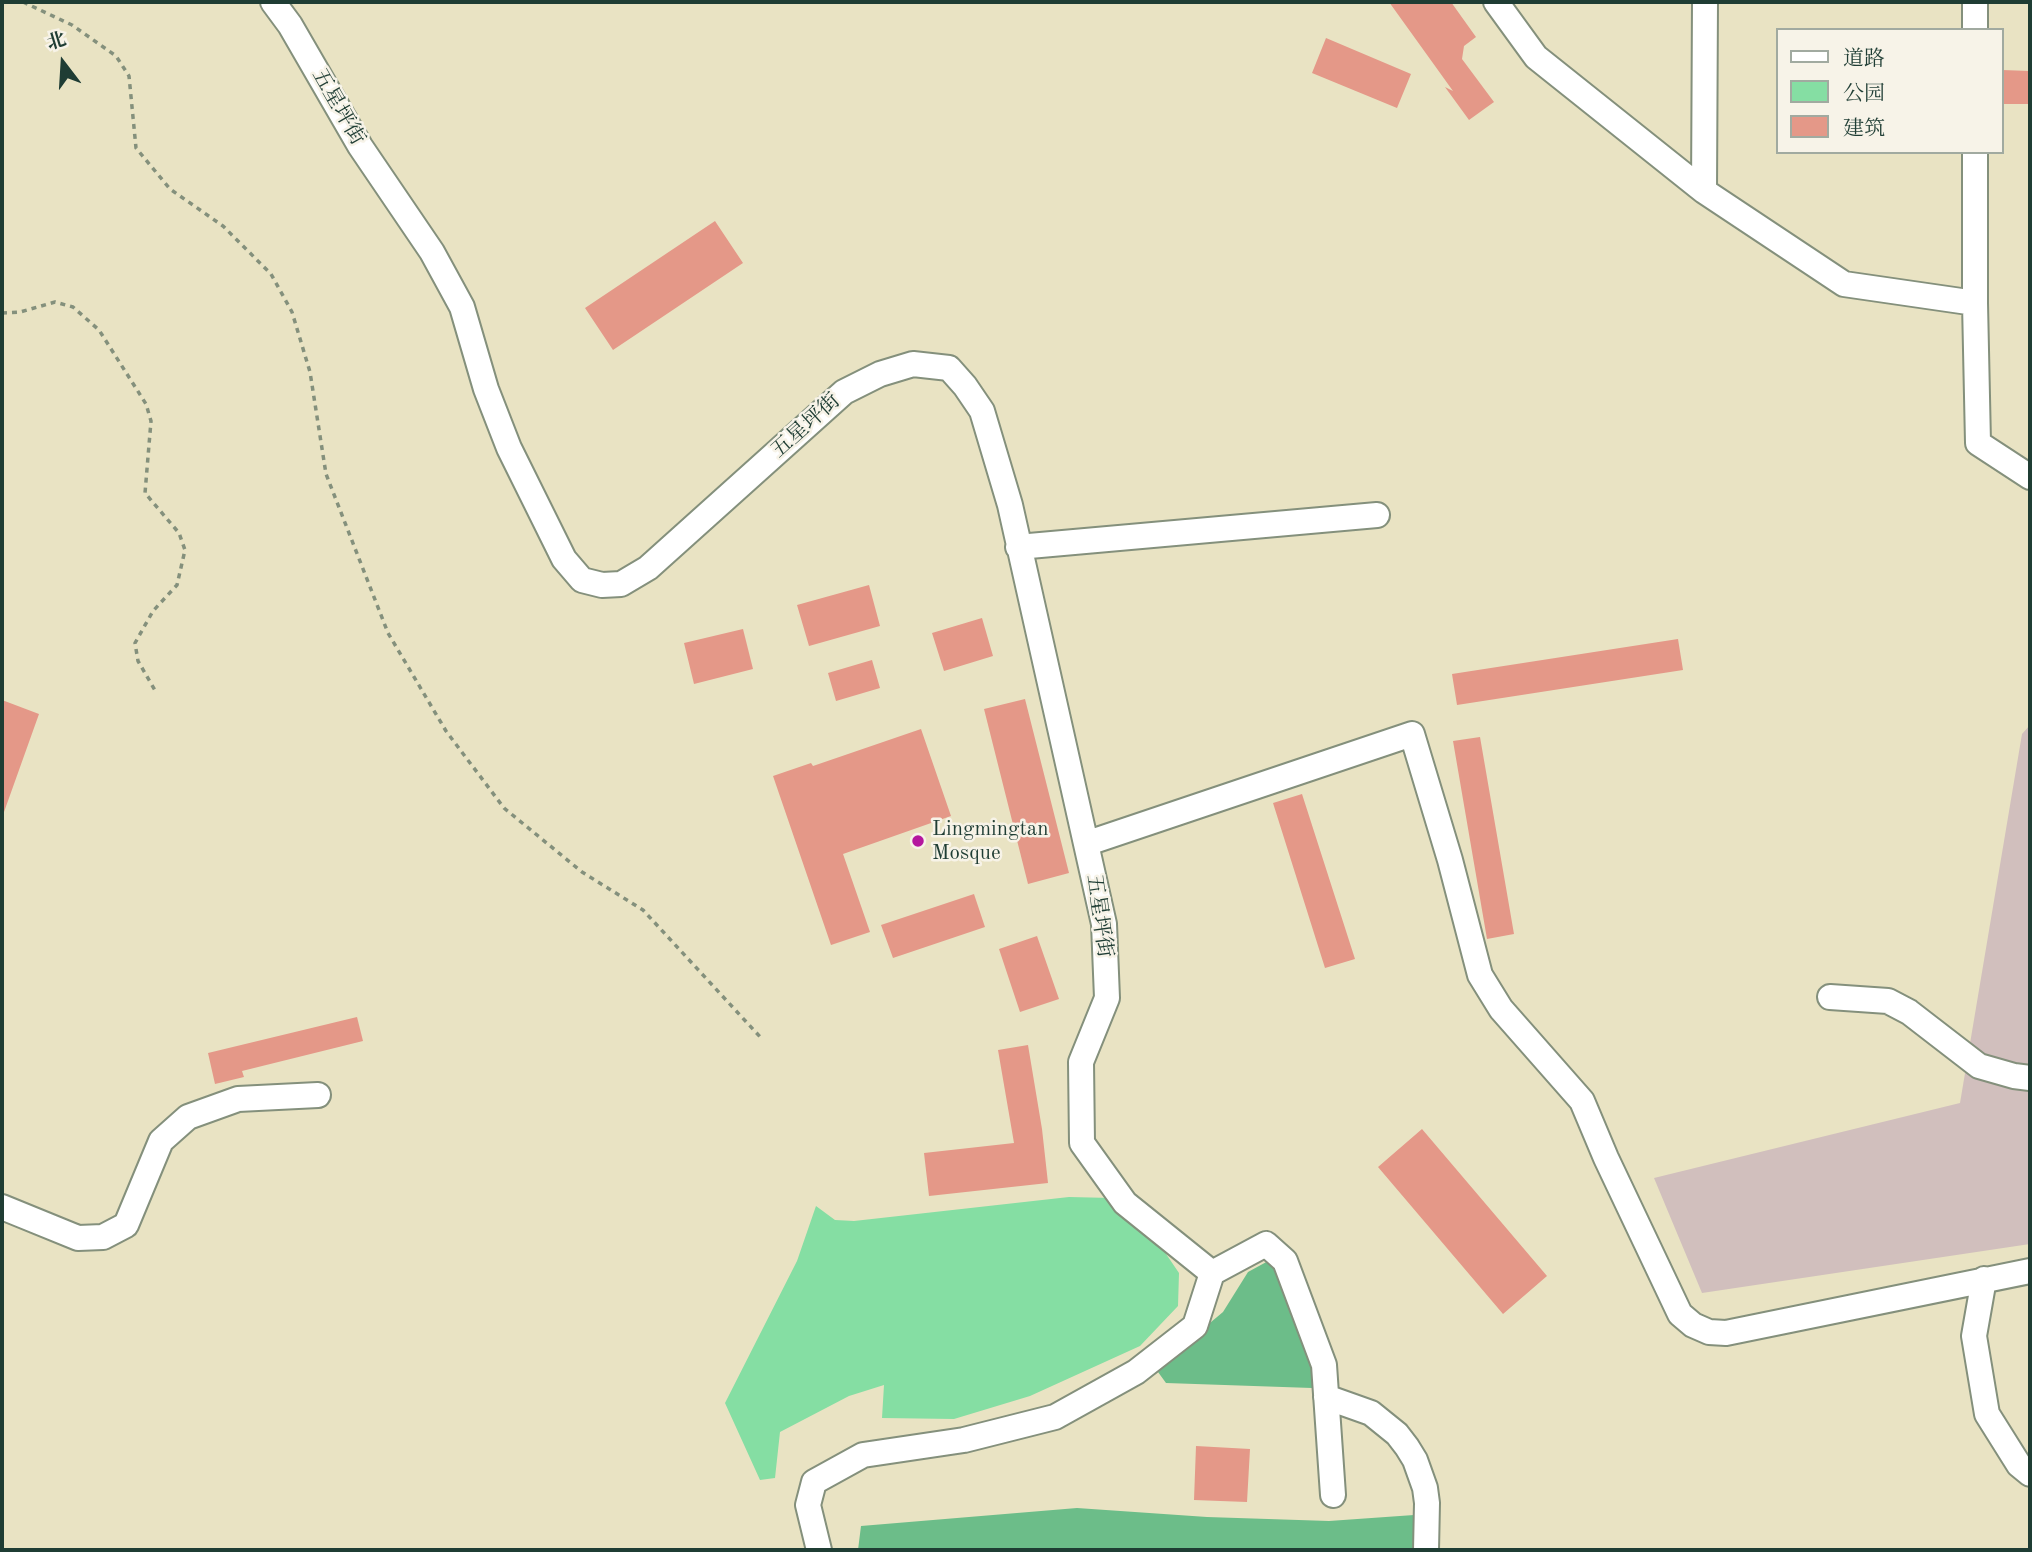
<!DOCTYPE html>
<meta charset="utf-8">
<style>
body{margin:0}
#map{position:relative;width:2032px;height:1552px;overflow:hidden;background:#e9e3c3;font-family:"Old Standard TT","Noto Serif SC",serif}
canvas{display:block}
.frame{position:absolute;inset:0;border:4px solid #1f3d34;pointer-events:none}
.legend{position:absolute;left:1776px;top:28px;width:228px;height:126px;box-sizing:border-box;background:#f7f3e8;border:2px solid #a1aaa0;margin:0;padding:9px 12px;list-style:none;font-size:21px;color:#1f3d34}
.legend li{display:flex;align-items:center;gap:14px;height:35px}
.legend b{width:35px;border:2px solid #a1aaa0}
.north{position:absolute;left:28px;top:28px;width:70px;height:70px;-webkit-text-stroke:5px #f7f3e8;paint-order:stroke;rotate:343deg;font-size:19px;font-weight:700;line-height:28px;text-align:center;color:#1f3d34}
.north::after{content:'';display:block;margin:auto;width:24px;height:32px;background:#1f3d34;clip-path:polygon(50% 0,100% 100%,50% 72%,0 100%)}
</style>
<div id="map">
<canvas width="2032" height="1552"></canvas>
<div class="frame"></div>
<ul class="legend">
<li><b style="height:9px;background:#fff"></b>道路</li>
<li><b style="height:19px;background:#85dea3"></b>公园</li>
<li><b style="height:19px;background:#e49888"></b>建筑</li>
</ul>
<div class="north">北</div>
</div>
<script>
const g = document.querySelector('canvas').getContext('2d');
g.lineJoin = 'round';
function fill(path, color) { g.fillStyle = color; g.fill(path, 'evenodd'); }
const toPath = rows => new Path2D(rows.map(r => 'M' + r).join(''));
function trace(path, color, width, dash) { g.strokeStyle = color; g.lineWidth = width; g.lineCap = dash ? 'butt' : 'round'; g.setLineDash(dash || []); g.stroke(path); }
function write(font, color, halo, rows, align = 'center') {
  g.font = font + ' "Old Standard TT","Noto Serif SC",serif'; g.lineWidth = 5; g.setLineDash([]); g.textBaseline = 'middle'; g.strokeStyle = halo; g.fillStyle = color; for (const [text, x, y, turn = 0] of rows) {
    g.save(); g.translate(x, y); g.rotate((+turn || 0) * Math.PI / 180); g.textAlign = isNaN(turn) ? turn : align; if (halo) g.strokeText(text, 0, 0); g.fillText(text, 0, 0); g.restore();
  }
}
const industrial = toPath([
 [2030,725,2030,1244,1702,1293,1654,1178,1960,1103,2022,734]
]);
const green = toPath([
 [1069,1197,1112,1198,1162,1248,1179,1273,1178,1306,1140,1346,1030,1396,954,1419,882,1418,884,1385,849,1396,780,1432,775,1478,760,1480,725,1403,797,1261,816,1206,835,1220,854,1221]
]);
const forest = toPath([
 [1270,1260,1282,1276,1314,1368,1312,1388,1166,1383,1158,1372,1162,1363,1223,1312,1248,1272],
 [1077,1508,1207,1517,1329,1521,1414,1515,1414,1550,858,1550,861,1526]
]);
const building = toPath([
 [1389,2,1451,2,1476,37,1464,46,1462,59,1494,102,1469,120,1445,87,1453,91],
 [1326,38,1411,74,1397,108,1312,73],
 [2002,70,2030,71,2030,104,2002,104],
 [715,221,743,263,613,350,585,308],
 [869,585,880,626,809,646,797,605],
 [982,618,993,656,944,671,932,633],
 [743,629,753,669,694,684,684,643],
 [1678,639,1683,670,1457,705,1452,674],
 [872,660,880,688,836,701,828,673],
 [1025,699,1069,873,1028,884,984,709],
 [2,700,39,714,4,812,2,812],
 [921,729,951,816,843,854,870,932,831,945,773,776,811,763,813,766],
 [1480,737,1514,934,1487,939,1453,741],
 [1302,794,1355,959,1325,968,1273,803],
 [974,894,985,927,893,958,881,925],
 [1037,936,1059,999,1020,1012,999,949],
 [357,1017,363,1041,242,1071,244,1077,215,1084,208,1053],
 [1028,1045,1042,1129,1048,1183,929,1196,924,1153,1014,1143,998,1050],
 [1422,1129,1547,1276,1503,1314,1378,1167],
 [1196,1446,1250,1449,1247,1502,1194,1500]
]);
const path = toPath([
 [23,2,72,25,116,56,129,76,136,148,170,189,223,226,271,274,292,312,310,372,326,474,388,633,446,731,504,808,582,872,643,910,763,1040],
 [2,313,20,312,55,302,73,307,99,330,146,404,151,421,145,493,179,533,185,550,177,585,153,611,135,643,138,661,156,692]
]);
const minor = toPath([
 [273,2,290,25,360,146,432,252,462,307,486,389,509,448,564,559,582,580,602,585,621,584,648,568,844,392,880,374,913,364,949,368,965,386,982,411,1010,505,1104,924,1107,998,1081,1062,1082,1143,1125,1203,1212,1273],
 [1496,2,1536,57,1704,191,1844,284,1975,303,1978,443,2030,477],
 [1975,30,1975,2],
 [1704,191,1705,2],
 [1975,303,1975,152],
 [1018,547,1377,515],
 [1088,843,1412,734,1450,860,1480,975,1501,1009,1582,1101,1606,1158,1680,1314,1693,1325,1709,1332,1726,1333,2030,1271],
 [1830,997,1888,1001,1909,1012,1979,1066,2014,1076,2030,1078],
 [2,1207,78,1238,103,1237,126,1225,161,1141,188,1117,238,1099,318,1095],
 [1984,1279,1974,1336,1987,1414,2019,1465,2030,1474],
 [1326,1397,1371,1413,1397,1434,1407,1447,1415,1460,1425,1488,1427,1503,1426,1550],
 [819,1550,808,1505,814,1482,863,1455,964,1440,1055,1417,1136,1372,1195,1326,1212,1273,1266,1244,1285,1261,1324,1365,1333,1495]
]);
const markers = [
 [918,841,7,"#b5179e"]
];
const streetNames = [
 ["五星坪街",338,107,60],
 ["五星坪街",806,426,-42],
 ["五星坪街",1099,916,82]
];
const poiNames = [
 ["Lingmingtan",932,829],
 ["Mosque",932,853]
];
fill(industrial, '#d1bfbd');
fill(green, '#85dea3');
fill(forest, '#6cbd89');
fill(building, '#e49888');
trace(minor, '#84907c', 28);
trace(path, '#84907c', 3.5, [5, 5]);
trace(minor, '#fff', 24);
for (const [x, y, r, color] of markers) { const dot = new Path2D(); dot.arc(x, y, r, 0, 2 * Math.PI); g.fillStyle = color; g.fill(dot); trace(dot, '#f7f3e8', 2.5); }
write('21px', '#1f3d34', '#f7f3e8', streetNames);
write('21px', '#1f3d34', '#f7f3e8', poiNames, 'left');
</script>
